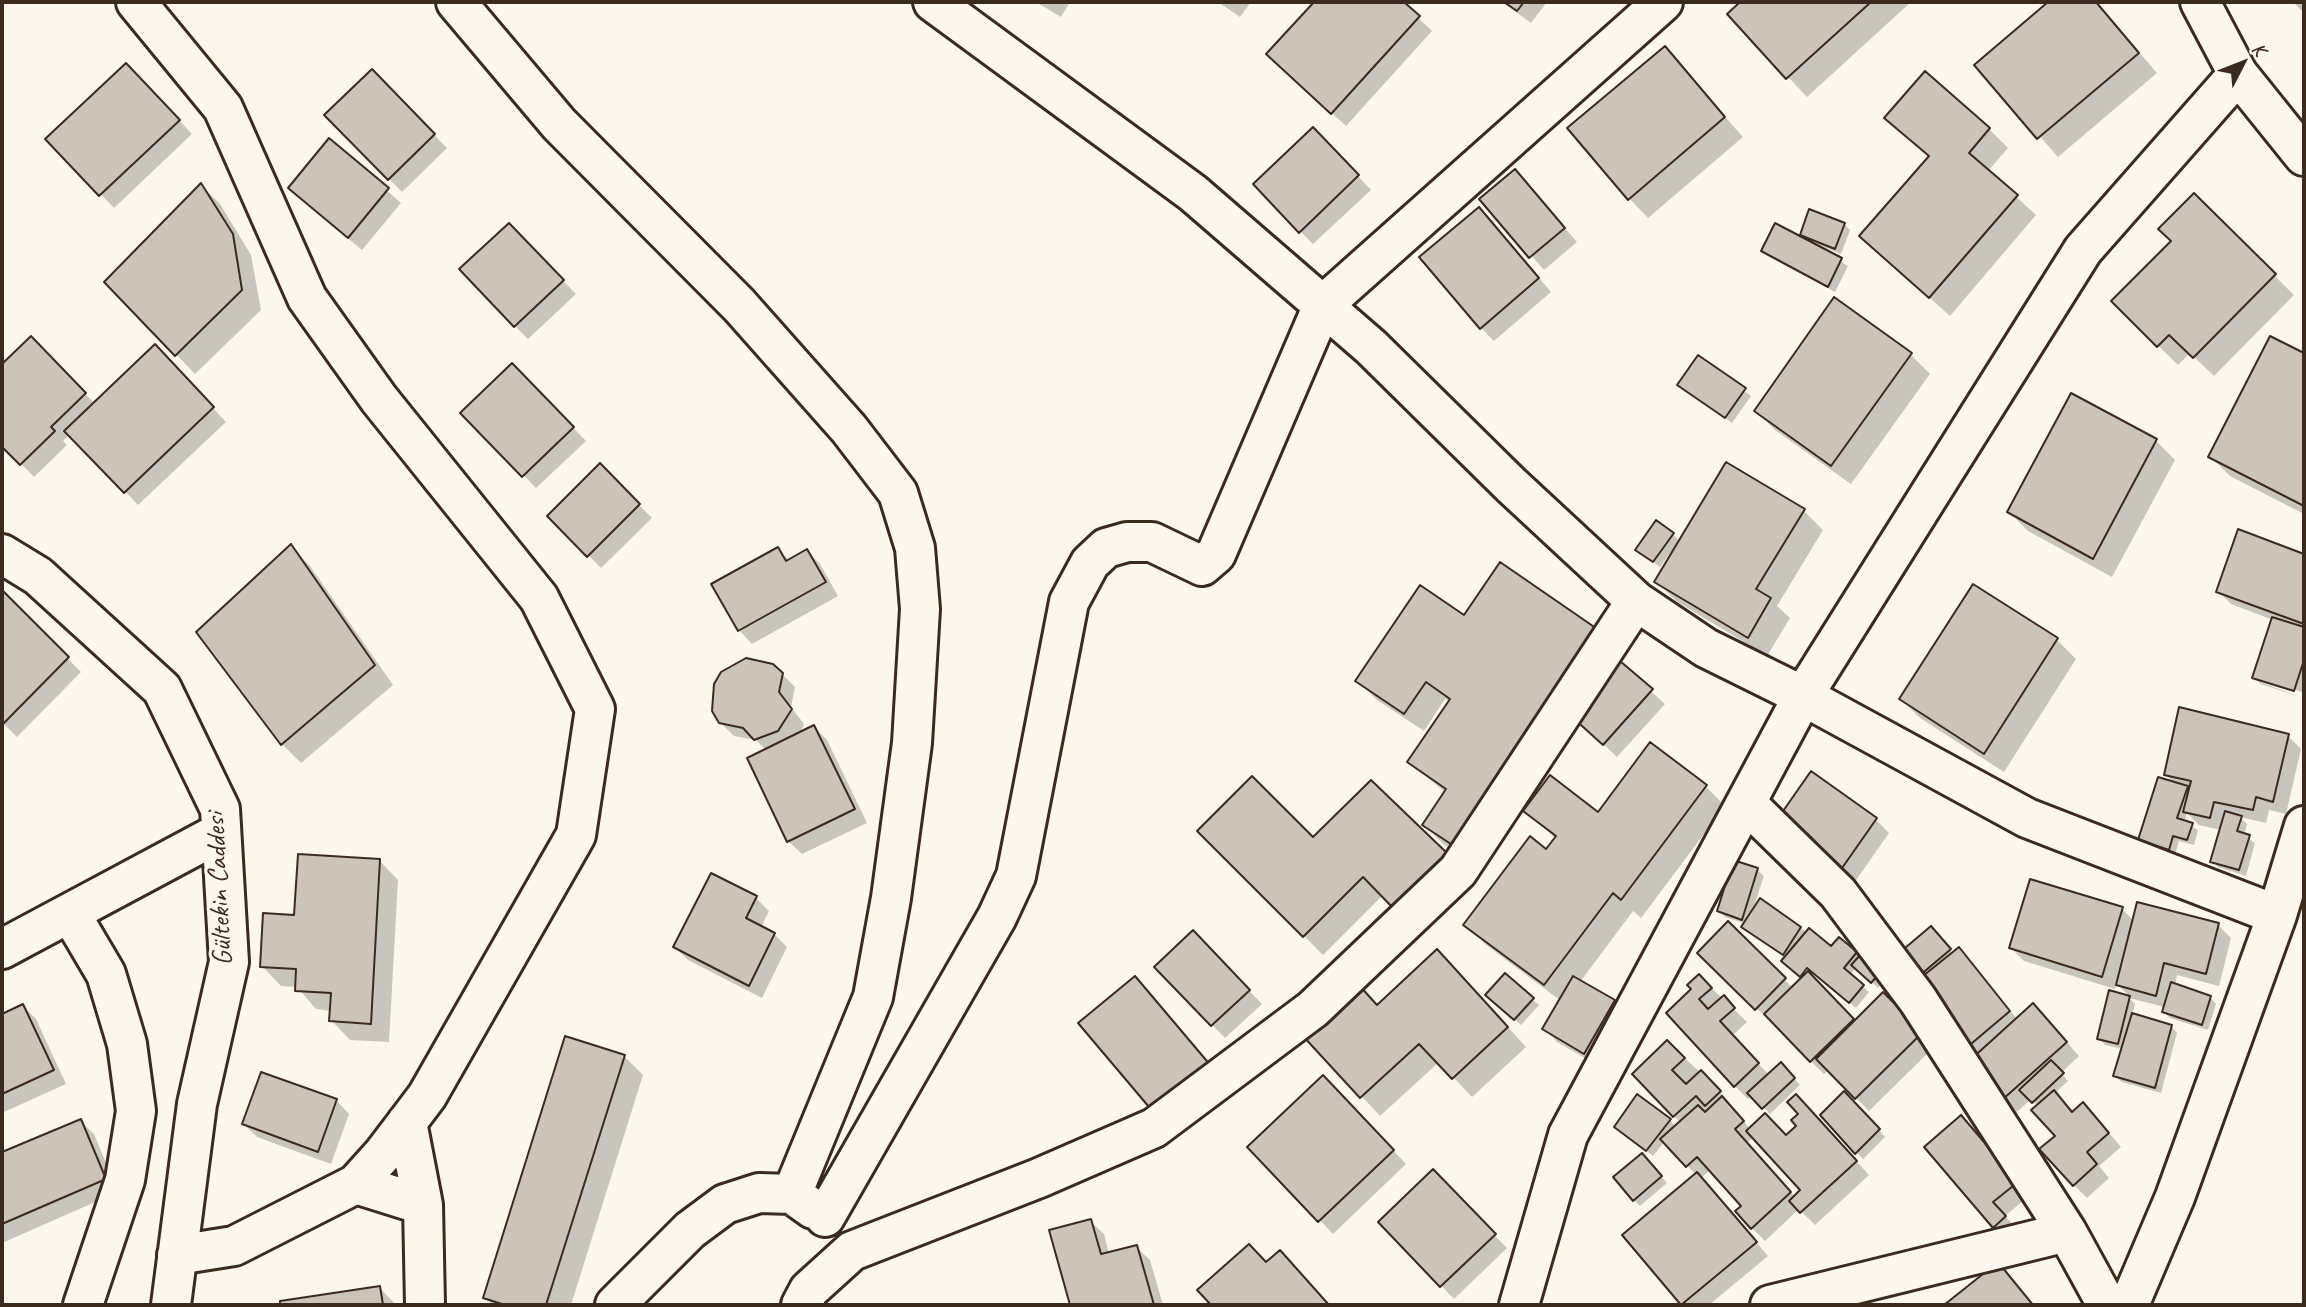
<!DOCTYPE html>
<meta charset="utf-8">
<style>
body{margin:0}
#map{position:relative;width:2306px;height:1307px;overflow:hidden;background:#fbf7ec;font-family:Caveat,sans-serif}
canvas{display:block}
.frame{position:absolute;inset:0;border:4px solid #3b2a1e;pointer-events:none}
.north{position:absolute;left:2208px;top:28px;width:70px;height:70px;-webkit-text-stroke:5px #fbf7ec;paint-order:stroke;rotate:48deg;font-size:19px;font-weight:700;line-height:28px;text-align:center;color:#3b2a1e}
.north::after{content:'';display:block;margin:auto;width:24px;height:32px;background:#3b2a1e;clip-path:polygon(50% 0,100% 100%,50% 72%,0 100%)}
</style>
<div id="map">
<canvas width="2306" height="1307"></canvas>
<div class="frame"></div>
<div class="north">K</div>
</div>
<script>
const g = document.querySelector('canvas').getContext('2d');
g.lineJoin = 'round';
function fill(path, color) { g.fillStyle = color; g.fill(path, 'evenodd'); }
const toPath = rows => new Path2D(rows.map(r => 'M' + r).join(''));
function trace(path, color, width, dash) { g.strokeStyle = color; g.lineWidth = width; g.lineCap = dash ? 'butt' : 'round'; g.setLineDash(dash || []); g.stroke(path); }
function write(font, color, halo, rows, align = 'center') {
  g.font = font + ' Caveat,sans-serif'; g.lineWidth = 6; g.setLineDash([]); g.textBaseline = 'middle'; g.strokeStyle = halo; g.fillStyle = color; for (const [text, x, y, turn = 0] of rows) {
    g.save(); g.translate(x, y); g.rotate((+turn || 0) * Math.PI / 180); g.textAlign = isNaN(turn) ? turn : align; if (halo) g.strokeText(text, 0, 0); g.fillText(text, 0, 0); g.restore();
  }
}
const shadow = toPath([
 [1036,2,1070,2,1061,17],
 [1218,2,1251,2,1240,17],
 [1316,2,1401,2,1432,31,1346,126,1268,54],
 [1502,2,1547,2,1531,23],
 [1743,2,1911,2,1807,97,1729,14],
 [2051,2,2096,2,2157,73,2058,157,1977,65],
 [2293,2,2304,2,2304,13],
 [1664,48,1743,137,1648,218,1629,198],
 [372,71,447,148,402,192,327,115],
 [139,78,192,134,114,208,48,139],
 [1886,118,1989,129,2008,148,1988,171,2036,215,1950,316,1861,236,1930,158],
 [329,140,401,203,362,250,303,201],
 [1326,142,1371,190,1313,244,1300,231],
 [1515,171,1577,242,1544,270,1482,199],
 [201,185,220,204,251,255,261,310,195,374,106,282],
 [2194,196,2294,295,2214,376,2190,353,2178,365,2113,301,2173,241],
 [1492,222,1551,292,1494,341,1481,328],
 [1844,224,1850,230,1841,254,1819,245,1818,247,1848,266,1835,292,1763,251,1809,242,1802,235],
 [509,225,576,294,528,339,515,326],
 [1835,300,1911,355,1930,374,1851,484,1775,430,1756,411],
 [31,338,95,404,168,360,226,422,138,505,70,434,63,441,67,445,34,477,2,444,2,366],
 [2271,338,2304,355,2304,514,2230,476,2210,456],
 [1698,357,1751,396,1732,423,1679,385],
 [512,365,586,441,536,488,463,413],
 [2072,395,2156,441,2175,460,2112,577,2028,531,2009,512],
 [600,466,652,518,601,568,550,516],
 [1804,511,1823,530,1777,606,1790,618,1767,656,1676,601,1657,582,1675,550,1673,549,1660,567,1637,550,1673,534,1680,542],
 [2239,532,2304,556,2302,692,2260,679,2260,682,2300,697,2261,684,2254,678,2273,620,2231,604,2218,591],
 [291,547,310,566,393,685,301,763,282,744,198,632],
 [778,549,790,561,807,551,820,564,838,596,752,644,739,630,714,585],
 [2,593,81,672,17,737,2,722],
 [1464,617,1608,674,1620,663,1665,704,1617,757,1577,719,1476,866,1443,844,1424,824,1446,793,1409,762,1450,702,1445,699,1424,731,1377,700,1357,680],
 [2057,640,2076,659,2004,772,1920,718,1901,699],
 [782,674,795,687,791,707,804,724,800,734,814,727,827,740,867,823,802,854,788,841,766,750,756,740,734,736,720,722],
 [2288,736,2301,749,2286,814,2269,810,2266,823,2240,817,2247,824,2244,835,2255,843,2246,876,2218,867,2212,861,2221,830,2199,825,2187,813,2184,822,2198,830,2194,845,2179,841,2175,855,2146,846,2140,839,2175,784,2165,774],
 [1651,745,1706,787,1725,806,1641,918,1633,911,1580,982,1613,1002,1627,1015,1597,1065,1557,1042,1544,1028,1561,1001,1485,944,1466,925,1556,839,1526,811,1598,815],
 [1812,774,1876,820,1889,833,1854,883,1790,837],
 [1371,783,1383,895,1323,955,1200,831,1313,840],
 [379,860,398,880,389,1042,350,1040,331,1020,332,1011,316,1009,297,987,281,986,262,966,296,917],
 [1757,870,1764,876,1752,912,1800,928,1832,948,1856,953,1888,976,1878,988,1856,967,1850,975,1869,992,1856,1008,1814,973,1811,976,1856,1023,1883,995,1935,1046,1869,1111,1829,1070,1824,1074,1700,953,1728,924,1793,988,1803,978,1790,967,1786,958,1750,933,1744,927,1746,924,1725,917,1719,911],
 [756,898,769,911,761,927,774,934,787,947,762,998,688,960,675,947],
 [2122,909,2134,921,2218,925,2231,938,2219,986,2177,975,2175,986,2210,997,2216,1004,2208,1030,2170,1018,2164,1012,2165,1007,2129,998,2135,1004,2132,1015,2171,1026,2177,1033,2161,1093,2122,1082,2115,1076,2123,1049,2105,1045,2099,1038,2110,992,2131,998,2117,984,2115,989,2024,961,2011,948],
 [1193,933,1262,1004,1225,1038,1157,967],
 [1938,935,1953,954,1959,949,1972,962,2017,1019,2046,1019,2079,1056,2061,1073,2068,1081,2055,1093,2073,1113,2096,1118,2121,1147,2099,1166,2109,1178,2087,1198,2074,1185,2057,1136,2038,1106,2031,1099,2017,1112,2004,1099,1916,984],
 [1456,970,1526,1047,1472,1097,1439,1062,1380,1116,1305,1035],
 [1699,976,1747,1022,1732,1036,1769,1075,1781,1065,1800,1085,1770,1114,1752,1095,1748,1099,1735,1086,1694,989],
 [1532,999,1539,1005,1521,1025,1494,1001],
 [23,1006,36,1019,66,1084,2,1113,2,1016],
 [1667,1042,1714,1085,1751,1130,1786,1137,1799,1126,1809,1109,1869,1175,1815,1225,1799,1209,1765,1241,1752,1228,1744,1206,1711,1169,1701,1178,1768,1256,1709,1305,1684,1305,1625,1235,1696,1175,1665,1141,1653,1156,1616,1127,1670,1120,1676,1127,1681,1123,1634,1074],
 [1754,1137,1803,1191,1795,1197,1747,1143],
 [624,1056,643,1075,571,1305,493,1305,485,1298],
 [1336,1090,1406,1164,1333,1234,1250,1147],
 [1844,1093,1885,1137,1863,1159,1822,1115],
 [336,1100,349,1114,331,1164,257,1137,244,1124],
 [80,1121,94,1134,118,1192,2,1243,2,1154],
 [1974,1131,2029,1196,2005,1216,2018,1230,2008,1240,1927,1147],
 [1648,1161,1667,1183,1640,1206,1634,1200],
 [1433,1172,1507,1248,1454,1299,1381,1222],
 [1090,1221,1104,1234,1109,1254,1136,1247,1150,1260,1163,1305,1072,1305,1051,1232],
 [1267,1264,1293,1265,1328,1305,1213,1305,1200,1290],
 [1998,1264,2034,1305,1947,1305],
 [380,1288,396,1305,282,1305,282,1302]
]);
const building = toPath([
 [1314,2,1404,2,1420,16,1331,114,1266,54,1314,2],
 [1504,2,1524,2,1517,11,1504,2],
 [1740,2,1871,2,1786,79,1727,14,1740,2],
 [2048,2,2096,2,2139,53,2037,139,1974,65,2048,2],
 [1665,46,1725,117,1628,200,1567,128,1665,46],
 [126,63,180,120,99,196,45,139,126,63],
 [372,69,435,134,388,180,324,115,372,69],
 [1925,71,1990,128,1969,153,2018,195,1929,298,1859,236,1929,156,1884,118,1925,71],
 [1313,127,1359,175,1299,233,1253,184,1313,127],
 [329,138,389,188,348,238,288,188,329,138],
 [1515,169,1565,228,1529,258,1479,199,1515,169],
 [201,183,233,234,242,290,175,356,104,282,201,183],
 [2194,193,2276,274,2193,358,2169,335,2157,347,2111,301,2171,241,2158,229,2194,193],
 [1479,207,1539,278,1480,329,1419,257,1479,207],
 [1809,209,1845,223,1835,249,1800,235,1809,209],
 [509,223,564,280,514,327,459,269,509,223],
 [1775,223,1842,258,1828,287,1761,251,1775,223],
 [1834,297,1912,353,1831,466,1754,411,1834,297],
 [31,336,86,393,51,427,55,431,20,465,2,447,2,364,31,336],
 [2270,336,2304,353,2304,506,2208,457,2270,336],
 [155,344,214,407,124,493,64,431,155,344],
 [1698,355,1746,388,1725,418,1677,385,1698,355],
 [512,363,574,427,522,477,460,413,512,363],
 [2071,393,2157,439,2093,559,2007,512,2071,393],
 [1726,462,1805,509,1756,589,1771,598,1748,638,1654,582,1726,462],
 [600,463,640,504,587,557,547,516,600,463],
 [1656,520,1674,533,1653,562,1635,550,1656,520],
 [2238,529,2304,554,2304,624,2216,592,2238,529],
 [291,544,375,665,281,745,196,632,291,544],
 [778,547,786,561,807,549,826,582,738,631,711,584,778,547],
 [1500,562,1603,633,1457,848,1422,825,1446,789,1407,762,1450,699,1426,682,1404,714,1355,681,1420,585,1464,615,1500,562],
 [1973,584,2058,638,1984,754,1899,699,1973,584],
 [2,590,69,657,2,725,2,590],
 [2272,617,2304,627,2304,660,2294,691,2252,678,2272,617],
 [746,658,773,664,783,673,779,692,792,709,778,731,754,740,743,728,719,723,712,711,714,684,721,672,746,658],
 [1620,661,1653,689,1603,745,1571,716,1620,661],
 [2179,707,2289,734,2273,802,2256,797,2253,810,2214,802,2210,818,2183,812,2191,781,2164,775,2179,707],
 [814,725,855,809,787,842,747,758,814,725],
 [1650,742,1707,785,1621,900,1613,893,1544,985,1463,925,1530,836,1546,849,1556,836,1523,811,1550,775,1598,812,1650,742],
 [1811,771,1877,818,1840,871,1774,824,1811,771],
 [1252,776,1313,837,1371,780,1448,854,1393,908,1363,877,1303,937,1197,831,1252,776],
 [2158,777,2188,786,2177,818,2193,823,2187,840,2173,836,2169,850,2138,840,2158,777],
 [2225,811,2242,816,2237,831,2250,835,2239,870,2210,862,2225,811],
 [298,854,380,859,371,1024,329,1021,331,993,295,991,296,969,260,967,263,913,294,915,298,854],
 [1733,860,1758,868,1742,920,1717,911,1733,860],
 [711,873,757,896,746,918,775,933,749,986,673,947,711,873],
 [2030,879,2123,907,2102,977,2009,948,2030,879],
 [1760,898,1801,927,1783,955,1741,927,1760,898],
 [2137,902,2219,923,2206,974,2164,963,2156,996,2116,985,2137,902],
 [1728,921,1786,978,1755,1010,1697,953,1728,921],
 [1931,926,1951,949,1912,982,1892,959,1931,926],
 [1809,928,1831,946,1839,937,1857,952,1844,968,1864,985,1849,1003,1807,968,1800,977,1781,961,1809,928],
 [1193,930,1250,990,1211,1026,1154,967,1193,930],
 [1959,947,2010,1011,1965,1049,1913,984,1959,947],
 [1437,949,1508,1027,1452,1079,1419,1044,1360,1098,1302,1035,1358,984,1377,1005,1437,949],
 [1863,952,1883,969,1871,983,1851,965,1863,952],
 [1808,971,1854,1019,1810,1062,1764,1014,1808,971],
 [1505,973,1534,998,1514,1020,1485,995,1505,973],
 [1699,974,1712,988,1699,999,1708,1009,1724,995,1735,1008,1720,1021,1759,1063,1734,1087,1666,1013,1691,989,1687,985,1699,974],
 [1135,976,1217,1073,1160,1120,1078,1023,1135,976],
 [1573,976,1615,1000,1584,1054,1542,1029,1573,976],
 [2171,982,2211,996,2202,1025,2162,1012,2171,982],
 [2109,990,2130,996,2118,1044,2097,1039,2109,990],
 [1883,992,1923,1032,1855,1099,1816,1059,1883,992],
 [2033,1003,2067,1042,2002,1100,1968,1062,2033,1003],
 [23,1004,54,1070,2,1094,2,1014,23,1004],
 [2132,1013,2172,1025,2155,1088,2113,1076,2132,1013],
 [565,1036,625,1055,546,1305,505,1305,483,1298,565,1036],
 [1667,1040,1685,1058,1672,1070,1686,1084,1701,1070,1721,1091,1705,1106,1696,1096,1673,1117,1632,1074,1667,1040],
 [2051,1060,2064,1073,2032,1103,2019,1090,2051,1060],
 [1781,1062,1795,1078,1762,1109,1747,1093,1781,1062],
 [261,1072,337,1099,318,1152,242,1124,261,1072],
 [1323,1075,1394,1150,1318,1222,1247,1147,1323,1075],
 [2054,1090,2072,1112,2083,1102,2109,1133,2087,1152,2097,1164,2073,1186,2039,1149,2055,1136,2031,1110,2054,1090],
 [1844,1091,1880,1129,1855,1154,1820,1115,1844,1091],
 [1637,1094,1671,1119,1646,1151,1614,1127,1637,1094],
 [1796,1094,1857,1161,1800,1213,1789,1201,1800,1190,1746,1131,1765,1113,1786,1135,1796,1126,1791,1120,1798,1114,1787,1102,1796,1094],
 [1722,1096,1744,1121,1735,1129,1791,1192,1751,1229,1735,1211,1741,1206,1697,1157,1686,1167,1660,1139,1698,1105,1705,1112,1722,1096],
 [1961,1115,2018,1182,1993,1202,2006,1216,1993,1228,1924,1147,1961,1115],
 [81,1119,106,1179,2,1224,2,1152,81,1119],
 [1642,1153,1662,1176,1633,1201,1613,1177,1642,1153],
 [1433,1169,1496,1234,1440,1287,1378,1222,1433,1169],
 [1697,1172,1757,1242,1681,1305,1622,1235,1697,1172],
 [1091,1219,1101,1254,1137,1245,1154,1305,1070,1305,1049,1230,1091,1219],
 [1249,1244,1266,1262,1280,1250,1329,1305,1211,1305,1197,1290,1249,1244],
 [1998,1262,2033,1305,1944,1305,1998,1262],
 [380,1286,383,1305,280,1305,280,1301,380,1286]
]);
const minor = toPath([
 [136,2,223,108,307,298,379,399,539,598,595,709,576,835,427,1096,383,1154,356,1184,234,1246,177,1255],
 [456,2,559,124,739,305,849,429,898,493,915,548,920,609,912,743,891,898,873,997,792,1194],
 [933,2,1193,193,1371,347,1511,485,1636,601,1706,648,1803,696,2027,818,2277,915],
 [2200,2,2238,74,2304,156],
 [2,554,38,576,162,689,220,809,229,962,197,1104,171,1305],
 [1746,803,1838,893,1918,1000,2067,1232,2107,1305],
 [70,913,106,974,127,1044,136,1111,125,1180,83,1305],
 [2,949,221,832],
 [407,1122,423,1205,425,1305],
 [356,1184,423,1205],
 [825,1217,997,917,1016,876,1069,602,1090,563,1106,548,1127,542,1152,542,1202,566,1216,554,1323,305,1663,2],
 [615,1305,690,1230,725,1204,759,1193,792,1194,813,1209],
 [801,1305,809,1290,852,1251,1039,1178,1154,1128,1313,1009,1458,871,1636,601],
 [1519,1305,1568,1135,1803,696,2083,250,2238,74],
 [1770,1305,2067,1232],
 [2129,1305,2175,1197,2277,915,2304,826]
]);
const streetNames = [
 ["Gültekin Caddesi",220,889,-93]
];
fill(shadow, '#0003');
fill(building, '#ccc4b9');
trace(building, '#3b2a1e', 2);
trace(minor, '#3b2a1e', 44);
trace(minor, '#fbf7ec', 38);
write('28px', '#3b2a1e', '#fbf7ec', streetNames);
</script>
